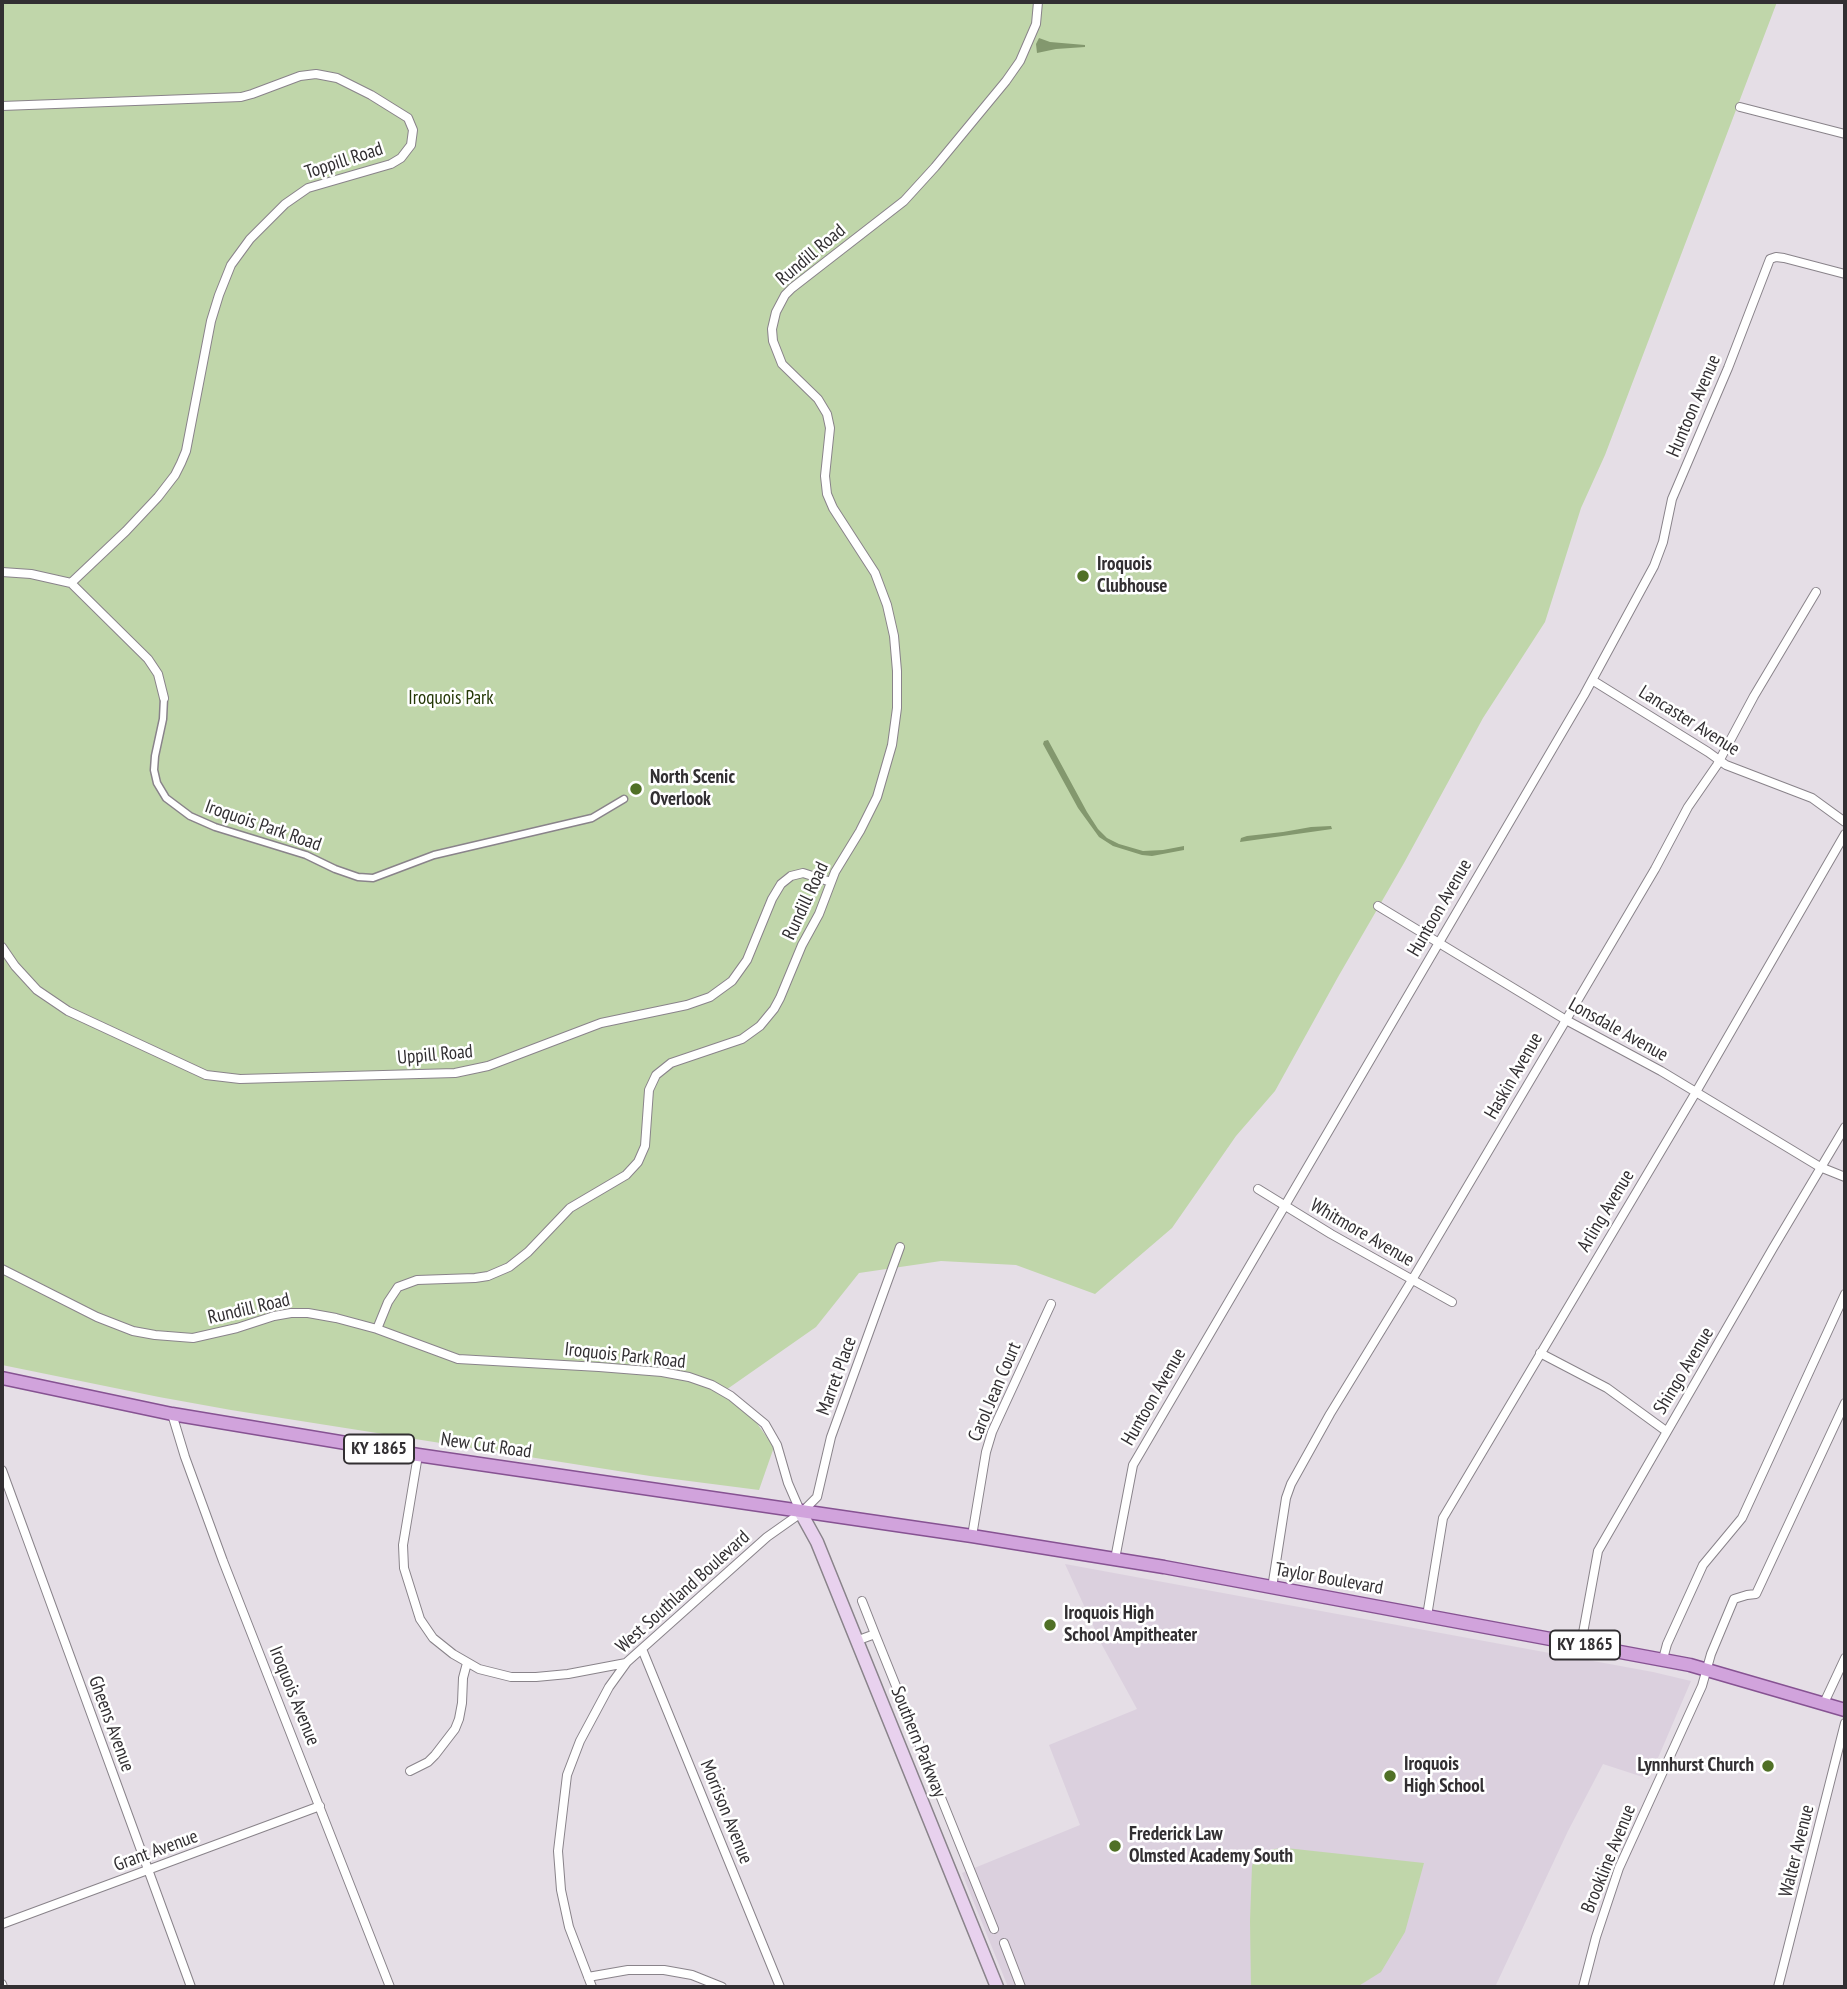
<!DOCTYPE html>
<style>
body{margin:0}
#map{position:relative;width:1847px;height:1989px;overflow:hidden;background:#e5dee6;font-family:"PT Sans Narrow",sans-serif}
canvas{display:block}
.frame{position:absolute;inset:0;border:4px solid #322f32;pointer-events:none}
</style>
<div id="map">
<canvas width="1847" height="1989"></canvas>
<div class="frame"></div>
</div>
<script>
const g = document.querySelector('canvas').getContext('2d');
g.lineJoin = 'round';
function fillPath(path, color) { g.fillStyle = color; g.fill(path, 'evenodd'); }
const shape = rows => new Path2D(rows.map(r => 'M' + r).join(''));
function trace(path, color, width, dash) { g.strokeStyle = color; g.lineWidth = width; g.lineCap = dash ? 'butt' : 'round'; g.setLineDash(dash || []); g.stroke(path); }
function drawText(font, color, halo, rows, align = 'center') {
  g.font = font + ' "PT Sans Narrow",sans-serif'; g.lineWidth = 5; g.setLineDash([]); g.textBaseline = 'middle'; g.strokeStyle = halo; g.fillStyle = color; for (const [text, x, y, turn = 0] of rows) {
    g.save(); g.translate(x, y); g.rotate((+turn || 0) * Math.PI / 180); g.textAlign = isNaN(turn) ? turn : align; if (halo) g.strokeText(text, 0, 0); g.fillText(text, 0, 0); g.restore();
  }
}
const built = shape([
 [1065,1564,1653,1672,1691,1681,1649,1779,1603,1764,1568,1831,1495,1987,1008,1987,962,1873,1080,1825,1049,1745,1137,1709,1102,1645]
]);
const green = shape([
 [2,2,1777,2,1605,455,1581,508,1545,622,1483,718,1404,863,1338,977,1275,1091,1236,1136,1172,1228,1095,1294,1016,1265,941,1261,859,1273,816,1327,723,1392,743,1404,774,1447,759,1490,650,1476,231,1410,159,1397,2,1365],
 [1286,1848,1424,1863,1405,1932,1381,1972,1357,1987,1251,1987,1250,1921,1252,1866,1255,1858,1263,1853,1274,1849]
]);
const water = shape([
 [1039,38,1050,42,1085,45,1085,47,1056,49,1037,53,1036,44],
 [1048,740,1087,812,1098,829,1107,838,1119,844,1143,851,1163,850,1184,846,1184,850,1152,856,1142,855,1113,846,1099,837,1078,808,1043,744,1044,741],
 [1331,826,1332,829,1240,842,1241,838,1247,836,1283,832,1311,827]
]);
const pedestrian = shape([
 [164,698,163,719,155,756,154,770,157,783,166,798,190,816,215,827,306,855,335,869,358,877,373,878,434,855,592,818,624,799]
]);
const minor = shape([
 [2,106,241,97,252,94,300,76,316,74,337,78,371,95,408,118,413,130,411,145,401,158,391,164,308,188,285,204,250,239,231,265,219,295,211,321,186,451,181,463,175,475,158,497,126,531,71,583],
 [1740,107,1845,134],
 [2,572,31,574,71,583,148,659,158,674,164,698],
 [1592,680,1708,752,1726,765,1812,798,1845,822],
 [1378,906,1566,1020,1661,1071,1820,1167,1845,1177],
 [2,947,15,966,37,990,68,1011,206,1075,240,1079,455,1073,488,1066,601,1023,687,1005,710,997,732,981,747,960,772,899,781,884,791,876,803,873,831,882],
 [1258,1189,1331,1234,1452,1302],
 [2,1269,97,1317,133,1331,155,1335,193,1338,237,1328,274,1316,291,1313,308,1313,336,1318,377,1329,458,1359,599,1367,662,1372,689,1377,712,1385,731,1396,765,1424,777,1445,788,1483,801,1513],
 [377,1329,388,1302,398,1287,417,1280,475,1278,488,1276,509,1267,528,1252,570,1208,626,1175,638,1162,645,1146,649,1090,656,1075,671,1063,742,1039,760,1026,774,1009,780,998,802,945,819,914,835,872,860,831,877,797,892,745,897,708,897,671,894,636,887,605,875,573,833,508,827,494,825,476,830,428,827,414,818,399,782,364,773,341,772,329,776,312,785,295,792,288,904,201,935,167,1006,81,1020,61,1036,24,1038,2],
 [1540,1353,1607,1388,1666,1431],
 [172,1414,185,1457,223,1561,390,1987],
 [418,1455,403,1545,404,1568,420,1619,433,1638,453,1654,479,1669,511,1677,536,1677,568,1674,626,1663],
 [2,1470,191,1987],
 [972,1536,986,1452,992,1432,1051,1304],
 [1115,1559,1133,1465,1584,695,1654,566,1663,542,1672,499,1728,368,1770,259,1776,257,1784,258,1845,274],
 [1272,1588,1286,1498,1291,1484,1330,1414,1412,1280,1566,1020,1655,869,1688,807,1717,765,1754,696,1816,592],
 [862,1601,875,1634],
 [1427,1616,1443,1518,1696,1092,1845,834],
 [856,1641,875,1634,994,1929],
 [1581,1644,1598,1551,1773,1248,1845,1127],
 [642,1649,780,1987],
 [1663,1659,1667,1644,1703,1565,1742,1518,1845,1294],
 [1824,1703,1845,1658],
 [410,1771,428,1762,435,1755,455,1729,459,1719,462,1703,463,1678,467,1663],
 [2,1924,320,1806],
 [1004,1943,1021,1987],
 [588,1977,628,1970,664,1970,692,1975,722,1987],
 [2,1984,3,1987],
 [592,1987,569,1927,561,1890,558,1851,567,1775,580,1741,609,1687,627,1662,767,1537,801,1513,817,1497,831,1437,900,1247],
 [1583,1987,1596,1937,1619,1868,1702,1686,1711,1654,1734,1599,1747,1595,1756,1594,1845,1403],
 [1778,1987,1845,1723]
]);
const secondary = shape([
 [801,1513,817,1542,997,1987]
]);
const primary = shape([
 [2,1378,172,1414,418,1455,972,1536,1164,1567,1690,1665,1845,1710]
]);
const markers = [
 [1083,576,7,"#507026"],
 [636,789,7,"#507026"],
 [1050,1625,7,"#507026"],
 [1768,1766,7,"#507026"],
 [1390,1776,7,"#507026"],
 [1115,1846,7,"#507026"]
];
const shields = [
 [379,1449,70],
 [1585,1645,70]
];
const shieldNames = [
 ["KY 1865",379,1449],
 ["KY 1865",1585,1645]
];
const streetNames = [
 ["Toppill Road",344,161,-18],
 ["Rundill Road",811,255,-40],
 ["Huntoon Avenue",1694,406,-67],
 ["Lancaster Avenue",1689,721,32],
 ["Iroquois Park Road",263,826,19],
 ["Rundill Road",806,901,-65],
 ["Huntoon Avenue",1440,908,-60],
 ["Lonsdale Avenue",1618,1030,29],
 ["Uppill Road",435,1055,-5],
 ["Haskin Avenue",1514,1076,-60],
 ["Arling Avenue",1606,1211,-59],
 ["Whitmore Avenue",1362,1233,30],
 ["Rundill Road",249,1309,-13],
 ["Iroquois Park Road",625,1356,6],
 ["Shingo Avenue",1684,1371,-59],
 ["Marret Place",837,1376,-70],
 ["Carol Jean Court",995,1392,-67],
 ["Huntoon Avenue",1154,1397,-60],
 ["New Cut Road",486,1446,8],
 ["Taylor Boulevard",1329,1579,10],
 ["West Southland Boulevard",683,1592,-42],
 ["Iroquois Avenue",294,1696,68],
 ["Gheens Avenue",111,1724,70],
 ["Southern Parkway",918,1742,68],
 ["Morrison Avenue",726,1812,68],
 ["Grant Avenue",156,1851,-20],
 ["Walter Avenue",1797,1851,-76],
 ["Brookline Avenue",1609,1859,-68]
];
const poiNames = [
 ["Iroquois",1097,565],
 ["Clubhouse",1097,587],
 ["North Scenic",650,778],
 ["Overlook",650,800],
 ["Iroquois High",1064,1614],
 ["School Ampitheater",1064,1636],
 ["Iroquois",1404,1765],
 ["High School",1404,1787],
 ["Lynnhurst Church",1754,1766,"right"],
 ["Frederick Law",1129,1835],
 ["Olmsted Academy South",1129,1857]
];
const parkNames = [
 ["Iroquois Park",451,699]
];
fillPath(built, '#dbd0de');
fillPath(green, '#c0d6aa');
fillPath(water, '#83986e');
trace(pedestrian, '#89838a', 9);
trace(minor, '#89838a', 10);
trace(secondary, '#89838a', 15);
trace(primary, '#865292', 15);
trace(pedestrian, '#fff', 6);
trace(minor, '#fff', 8);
trace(secondary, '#e8d1ee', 12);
trace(primary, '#d1a3dc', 12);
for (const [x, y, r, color] of markers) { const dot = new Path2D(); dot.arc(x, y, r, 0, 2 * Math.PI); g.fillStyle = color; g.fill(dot); trace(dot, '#fff', 2.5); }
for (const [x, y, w] of shields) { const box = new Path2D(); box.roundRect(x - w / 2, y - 14.5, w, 29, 5); g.fillStyle = '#fff'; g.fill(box); trace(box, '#322f32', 2); }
drawText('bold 18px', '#322f32', null, shieldNames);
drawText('19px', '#322f32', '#fff', streetNames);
drawText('bold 19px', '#322f32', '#fff', poiNames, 'left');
drawText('19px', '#243806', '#fff', parkNames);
</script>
